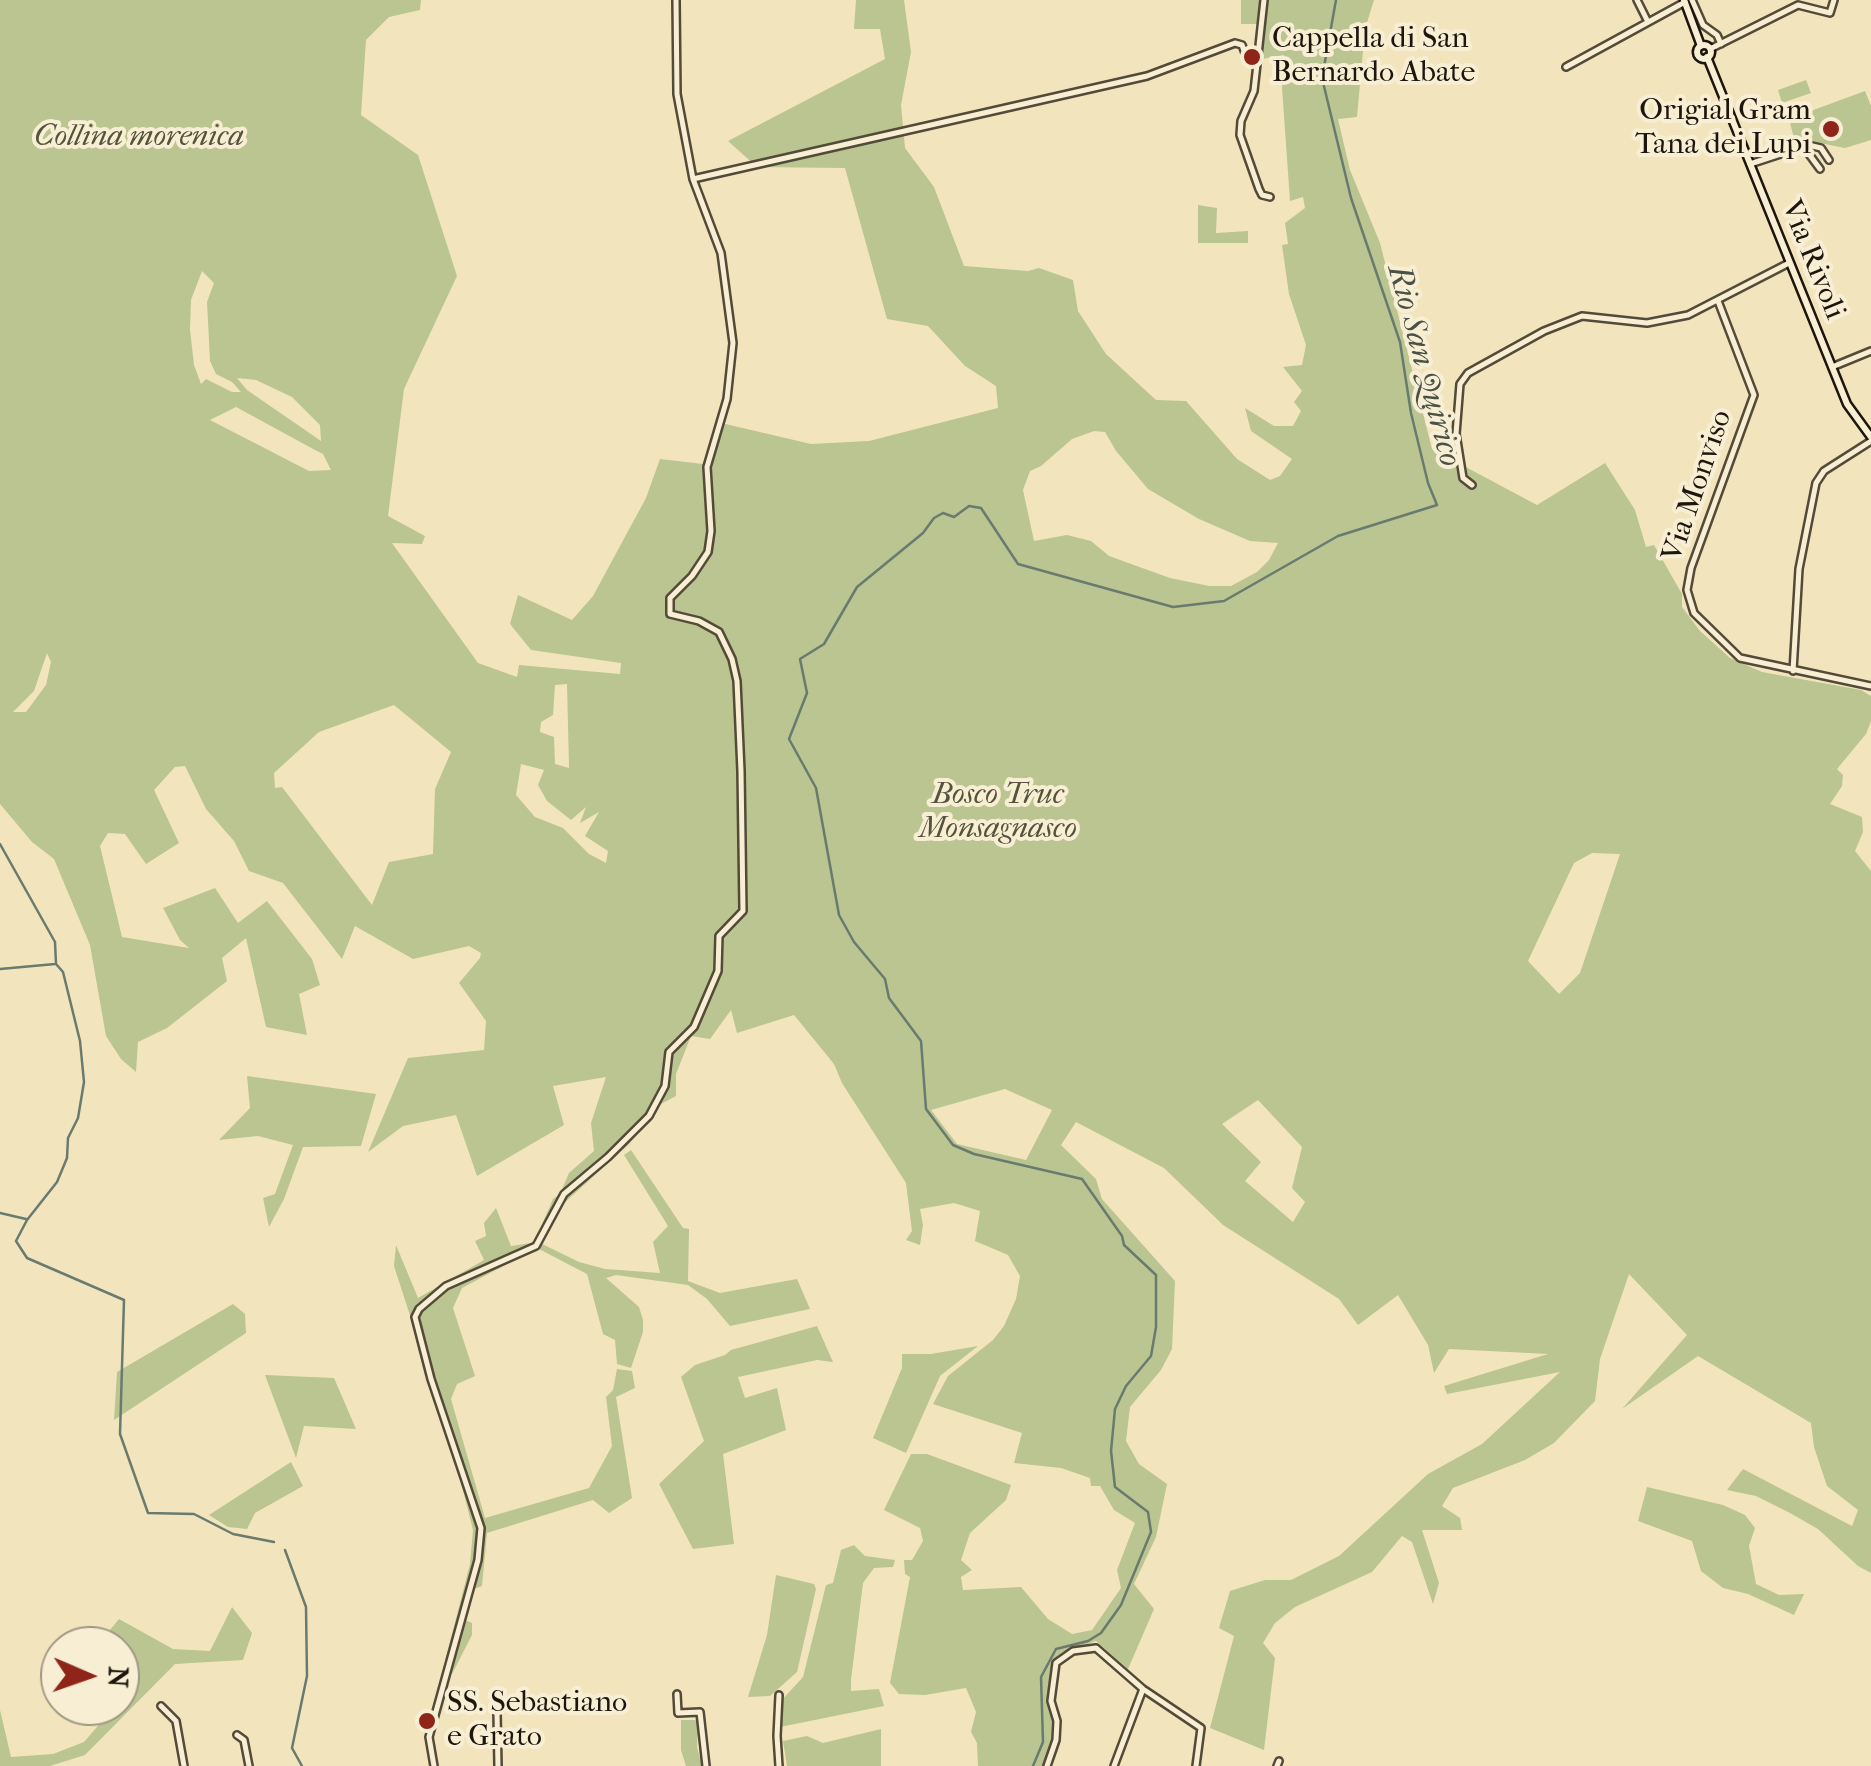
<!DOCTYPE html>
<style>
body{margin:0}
#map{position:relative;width:1871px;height:1766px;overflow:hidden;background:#f2e5bd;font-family:"IM FELL French Canon",serif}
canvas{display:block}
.north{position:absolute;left:40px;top:1626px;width:100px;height:100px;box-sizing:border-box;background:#f7eed4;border:2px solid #a09884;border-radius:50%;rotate:92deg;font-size:28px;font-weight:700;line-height:40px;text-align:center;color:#1e160c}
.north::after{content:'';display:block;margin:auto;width:35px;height:45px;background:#8f2418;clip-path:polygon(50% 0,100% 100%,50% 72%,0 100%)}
</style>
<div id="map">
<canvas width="1871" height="1766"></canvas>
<div class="north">N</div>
</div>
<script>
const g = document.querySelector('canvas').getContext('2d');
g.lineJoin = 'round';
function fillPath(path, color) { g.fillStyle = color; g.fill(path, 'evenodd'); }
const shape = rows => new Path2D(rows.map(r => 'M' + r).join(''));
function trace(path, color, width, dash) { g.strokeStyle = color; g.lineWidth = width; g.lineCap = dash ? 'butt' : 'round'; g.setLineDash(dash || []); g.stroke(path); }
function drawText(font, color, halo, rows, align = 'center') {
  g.font = font + ' "IM FELL French Canon",serif'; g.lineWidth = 8; g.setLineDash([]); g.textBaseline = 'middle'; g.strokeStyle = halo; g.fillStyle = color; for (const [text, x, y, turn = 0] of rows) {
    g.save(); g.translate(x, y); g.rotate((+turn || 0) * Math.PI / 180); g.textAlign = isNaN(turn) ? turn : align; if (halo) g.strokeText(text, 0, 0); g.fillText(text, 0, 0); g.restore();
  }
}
const green = shape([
 [0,0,421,0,420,10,389,17,366,40,361,115,418,155,457,276,404,389,388,516,425,536,422,544,392,543,478,663,517,677,519,665,620,674,621,663,531,650,510,624,518,595,572,620,593,596,646,498,660,459,703,464,717,422,811,444,869,441,998,408,996,386,965,366,928,326,887,319,845,168,757,167,728,141,885,59,880,29,854,29,856,0,904,0,911,52,901,105,905,148,934,187,964,266,1028,271,1039,268,1073,280,1078,311,1106,354,1156,400,1186,401,1237,459,1270,480,1280,476,1292,459,1251,431,1245,408,1274,426,1293,426,1301,411,1294,402,1302,391,1283,367,1302,365,1306,345,1289,294,1282,245,1288,244,1285,223,1305,208,1303,197,1290,201,1281,73,1287,71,1284,55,1262,59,1266,24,1241,24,1241,0,1374,0,1365,29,1357,117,1338,119,1350,170,1380,243,1432,449,1537,505,1605,463,1635,510,1646,547,1654,545,1682,594,1682,607,1700,631,1730,658,1762,672,1861,690,1871,696,1871,721,1866,734,1837,769,1843,775,1842,786,1830,804,1862,817,1863,832,1855,851,1871,871,1871,1573,1858,1566,1818,1529,1790,1513,1756,1496,1727,1490,1743,1469,1852,1526,1858,1510,1827,1486,1814,1447,1811,1423,1698,1356,1622,1409,1687,1335,1629,1274,1600,1359,1595,1401,1554,1443,1525,1460,1453,1488,1442,1506,1460,1518,1462,1530,1422,1530,1439,1583,1433,1604,1412,1542,1402,1536,1372,1572,1295,1607,1275,1623,1263,1643,1275,1658,1264,1750,1210,1728,1234,1636,1219,1628,1230,1591,1265,1580,1291,1580,1339,1556,1428,1474,1482,1444,1560,1372,1447,1394,1444,1386,1548,1354,1449,1349,1434,1373,1428,1345,1398,1295,1358,1325,1339,1299,1223,1225,1164,1168,1076,1122,1061,1145,1096,1179,1102,1199,1175,1281,1172,1349,1161,1370,1130,1407,1126,1441,1139,1464,1167,1484,1156,1537,1134,1584,1154,1609,1128,1669,1096,1641,1061,1653,1054,1683,1054,1700,1061,1720,1059,1747,1052,1766,978,1766,977,1743,971,1732,976,1712,966,1688,925,1695,899,1694,890,1683,910,1577,905,1574,904,1560,912,1560,923,1541,920,1528,884,1510,911,1454,927,1454,1011,1485,1006,1500,970,1533,961,1560,972,1570,961,1577,963,1590,1021,1587,1048,1619,1072,1634,1092,1630,1121,1588,1117,1570,1135,1523,1114,1510,1100,1486,1091,1486,1090,1478,1061,1468,1014,1463,1022,1433,933,1404,948,1376,993,1340,1004,1326,1016,1299,1020,1276,1008,1255,975,1241,980,1211,954,1203,920,1209,923,1225,920,1245,906,1240,912,1231,906,1183,842,1083,834,1064,794,1015,737,1033,731,1010,710,1039,691,1036,676,1074,676,1096,659,1105,629,1144,562,1205,545,1239,537,1236,553,1199,560,1194,569,1173,594,1151,591,1123,606,1077,553,1086,564,1125,477,1176,456,1115,403,1126,368,1152,408,1058,484,1050,486,1021,459,983,480,958,481,953,469,946,413,959,355,926,342,959,283,883,249,871,234,841,206,809,185,766,175,767,154,790,179,843,146,864,125,834,108,833,100,846,122,937,189,948,180,940,163,908,215,888,238,923,267,901,312,959,320,985,299,994,307,1035,266,1027,246,938,222,958,227,981,167,1028,138,1042,136,1072,121,1059,106,1036,90,945,54,859,32,842,0,804],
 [202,271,214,283,207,302,210,361,216,374,232,382,241,392,232,392,206,379,201,384,194,365,190,330,191,300],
 [237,378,256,380,292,397,320,425,321,441,247,390],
 [236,407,315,450,323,454,331,470,309,471,210,420],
 [1094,431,1105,432,1116,451,1148,489,1199,519,1250,541,1278,543,1269,560,1257,572,1231,586,1209,586,1170,578,1109,556,1091,541,1067,535,1034,541,1023,490,1030,471,1041,466,1072,439],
 [47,653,51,662,46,685,26,712,13,712,34,691],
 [567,684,569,767,569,768,555,764,554,737,540,732,541,722,553,715,555,685],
 [394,705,451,752,435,789,433,854,389,862,372,905,282,787,275,788,274,773,319,732],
 [521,764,544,770,538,785,547,801,571,820,586,807,580,823,599,812,585,836,608,851,606,863,589,854,563,828,535,817,516,795],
 [1592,853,1620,854,1580,973,1559,994,1528,961,1574,863],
 [1005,1089,1052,1110,1026,1160,957,1144,931,1110],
 [1258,1100,1302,1147,1292,1188,1305,1202,1293,1222,1245,1181,1261,1162,1222,1124],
 [1806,80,1811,93,1782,103,1778,90],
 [1865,91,1871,106,1871,140,1845,148,1794,138,1789,119],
 [1198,205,1217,208,1216,233,1248,231,1248,243,1198,243],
 [247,1076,376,1094,361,1146,303,1147,284,1199,269,1227,263,1198,275,1194,293,1145,258,1136,219,1140,250,1108],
 [631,1150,683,1228,689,1229,688,1281,720,1293,797,1279,810,1309,730,1326,707,1299,688,1285,616,1275,606,1278,639,1307,643,1320,643,1332,631,1368,617,1364,615,1340,603,1334,587,1274,537,1248,462,1288,453,1308,475,1376,457,1384,451,1399,485,1518,589,1488,612,1446,606,1397,613,1390,617,1369,632,1371,635,1388,616,1397,632,1498,609,1513,593,1500,487,1533,482,1586,471,1590,465,1620,472,1623,472,1635,452,1674,445,1661,470,1564,473,1530,450,1439,394,1266,396,1245,418,1298,484,1260,475,1241,486,1236,484,1223,496,1208,511,1246,538,1242,579,1262,605,1269,660,1273,653,1242,668,1226,624,1155],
 [233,1304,245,1314,246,1333,114,1420,117,1372],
 [817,1326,833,1362,817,1360,738,1377,745,1398,777,1388,786,1430,723,1454,734,1544,693,1549,659,1484,704,1441,681,1377,695,1365,725,1355,731,1350],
 [978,1346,940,1376,906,1453,873,1438,902,1368,902,1354,931,1354],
 [265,1375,334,1378,356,1429,304,1426,296,1458],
 [291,1462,303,1486,255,1513,247,1529,228,1527,209,1515],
 [1647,1487,1723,1505,1745,1515,1755,1528,1749,1546,1756,1584,1779,1595,1804,1594,1794,1615,1748,1594,1723,1588,1701,1571,1692,1541,1638,1521],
 [854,1545,865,1556,895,1560,893,1567,874,1568,863,1583,851,1680,851,1691,879,1689,884,1706,780,1727,781,1701,803,1677,826,1585,833,1583,841,1550],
 [776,1575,814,1584,816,1589,797,1672,770,1696,748,1697,767,1635],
 [232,1607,252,1633,243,1660,175,1664,85,1755,50,1766,0,1766,0,1710,11,1757,53,1754,84,1742,115,1706,120,1706,120,1700,134,1682,120,1669,120,1646,97,1646,119,1619,173,1649,210,1651],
 [681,1720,698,1720,697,1747,702,1766,686,1766,681,1750],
 [881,1729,881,1766,787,1766,783,1741,807,1736,823,1743]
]);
const stream = shape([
 [0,844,55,942,56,964,63,972,80,1041,84,1082,78,1118,68,1138,67,1158,57,1182,27,1220,16,1241,27,1258,124,1300,120,1434,148,1513,194,1514,233,1534,274,1542],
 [0,969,55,964],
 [0,1213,26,1219],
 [285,1550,306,1607,307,1676,292,1748,302,1766],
 [1033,1766,1043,1742,1041,1677,1056,1649,1088,1641,1101,1633,1121,1605,1151,1532,1148,1512,1115,1487,1111,1451,1115,1409,1126,1386,1151,1356,1156,1327,1156,1275,1124,1245,1122,1236,1082,1179,974,1154,953,1145,926,1109,921,1041,889,998,885,979,854,942,839,915,816,788,789,739,807,693,800,659,824,644,857,587,923,533,934,518,943,513,954,517,969,506,981,508,1018,564,1173,607,1224,601,1338,536,1437,505,1428,483,1411,413,1400,342,1351,198,1322,78,1336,0]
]);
const street = shape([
 [1637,0,1648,22],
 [1692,0,1703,25,1717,35,1721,44],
 [1710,49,1798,5,1830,13,1834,0],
 [1257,64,1254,91,1241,121,1240,135,1259,189,1262,195,1270,197],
 [1566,67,1685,2],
 [1803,146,1820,169],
 [1750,164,1808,145,1821,148,1829,160],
 [693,179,1147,76,1235,43,1242,45,1248,61,1257,64,1264,0],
 [1718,301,1754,395,1691,568,1687,590,1694,613,1740,658,1871,686],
 [1832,367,1871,351],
 [1472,485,1463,478,1456,434,1460,384,1468,373,1544,331,1582,316,1647,323,1688,315,1789,263],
 [1793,671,1799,569,1816,483,1824,471,1871,441],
 [677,1694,678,1713,700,1712,706,1766],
 [779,1695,777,1736,779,1766],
 [161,1706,176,1721,184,1766],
 [497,1712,498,1766],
 [237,1735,244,1740,249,1766],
 [434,1766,429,1737,478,1560,481,1528,431,1379,415,1317,419,1309,446,1286,536,1246,564,1194,608,1157,649,1116,665,1086,669,1052,694,1027,718,971,719,936,743,911,741,771,737,681,732,659,719,632,699,621,670,614,670,598,692,576,708,552,711,531,707,467,727,399,733,343,721,253,693,179,677,94,676,0],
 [1047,1766,1056,1740,1057,1721,1051,1701,1056,1663,1073,1651,1096,1648,1143,1689,1201,1728,1196,1766],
 [1114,1766,1143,1689],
 [1277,1766,1279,1761]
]);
const secondary = shape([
 [1684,0,1701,46],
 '1697 52a7 7 0 1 1 14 0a7 7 0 1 1-14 0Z',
 [1707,57,1847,404,1871,437]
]);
const markers = [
 [1252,57,10,"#8f2418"],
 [1831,129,10,"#8f2418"],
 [427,1721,10,"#8f2418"]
];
const poiNames = [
 ["Cappella di San",1272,40],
 ["Bernardo Abate",1272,74],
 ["Origial Gram",1811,112,"right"],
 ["Tana dei Lupi",1811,146,"right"],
 ["SS. Sebastiano",447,1704],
 ["e Grato",447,1738]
];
const parkNames = [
 ["Collina morenica",139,138],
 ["Bosco Truc",998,796],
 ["Monsagnasco",998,830]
];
const streetNames = [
 ["Via Rivoli",1812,260,68],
 ["Via Monviso",1698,486,-71]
];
const waterNames = [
 ["Rio San Quirico",1423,366,75]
];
fillPath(green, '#bac591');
trace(stream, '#697b6e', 2.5);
trace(street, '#534a38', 10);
trace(secondary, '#1e160c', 11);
trace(street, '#f7eed4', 5);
trace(secondary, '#f7eed4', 6);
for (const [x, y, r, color] of markers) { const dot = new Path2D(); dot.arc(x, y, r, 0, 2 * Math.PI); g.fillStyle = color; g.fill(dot); trace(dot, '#f7eed4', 4); }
drawText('30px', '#1e160c', '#f7eed4', poiNames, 'left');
drawText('italic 30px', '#55533b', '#f7eed4', parkNames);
drawText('30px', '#1e160c', '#f7eed4', streetNames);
drawText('italic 32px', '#4a5145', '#f7eed4', waterNames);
</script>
